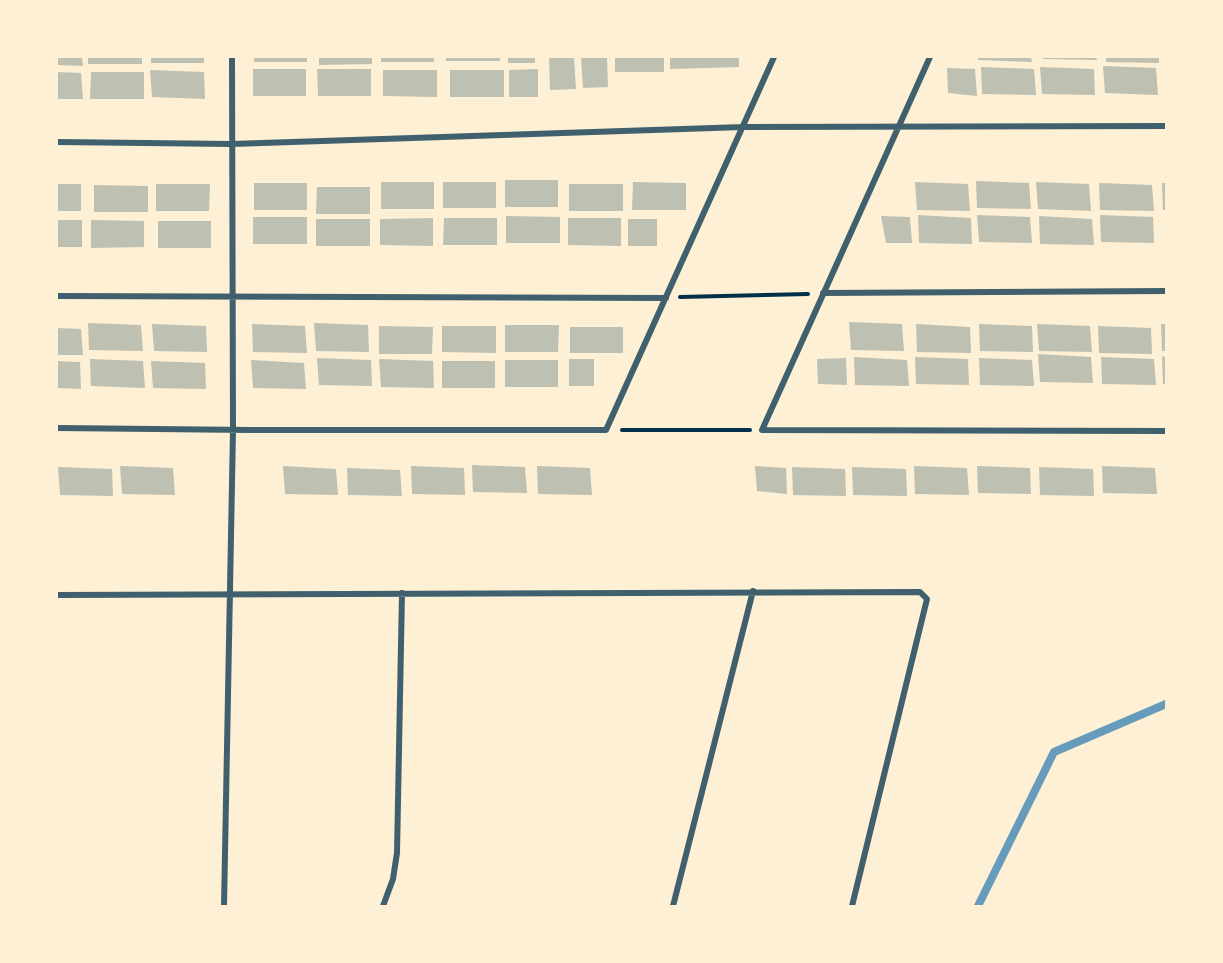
<!DOCTYPE html>
<style>
body{margin:0}
#map{position:relative;width:1223px;height:963px;overflow:hidden;background:#fdf0d5;font-family:Arial,sans-serif}
canvas{display:block}
.frame{position:absolute;inset:0;border:58px solid #fdf0d5;pointer-events:none}
</style>
<div id="map">
<canvas width="1223" height="963"></canvas>
<div class="frame"></div>
</div>
<script>
const g = document.querySelector('canvas').getContext('2d');
g.lineJoin = 'round';
const shape = rows => new Path2D(rows.map(r => 'M' + r).join(''));
function trace(path, color, width, dash) { g.strokeStyle = color; g.lineWidth = width; g.lineCap = dash ? 'butt' : 'round'; g.setLineDash(dash || []); g.stroke(path); }
function fillPath(path, color) { g.fillStyle = color; g.fill(path, 'evenodd'); }
const stream = shape([
 [978,906,1054,752,1166,704]
]);
const building = shape([
 [57,57,82,57,83,66,57,65],
 [88,57,142,57,142,64,88,64],
 [151,57,204,57,204,63,151,63],
 [254,57,307,57,307,62,254,62],
 [319,57,372,57,372,64,319,65],
 [381,57,434,57,434,62,381,62],
 [446,57,500,57,500,61,446,61],
 [508,57,535,57,535,63,508,63],
 [549,57,574,57,576,89,550,90],
 [581,57,607,57,608,87,583,88],
 [615,57,664,57,664,72,615,72],
 [670,57,739,57,739,67,670,69],
 [978,57,1031,57,1032,62,978,60],
 [1043,57,1096,57,1097,60,1043,59],
 [1106,57,1159,57,1159,63,1106,62],
 [1103,66,1156,68,1158,95,1105,93],
 [981,67,1034,69,1036,95,982,94],
 [1040,67,1094,69,1095,95,1042,94],
 [947,68,975,69,977,96,948,93],
 [253,69,306,69,306,96,253,96],
 [317,69,371,69,371,96,318,96],
 [538,69,538,97,509,97,509,70],
 [150,70,204,72,205,99,152,97],
 [383,70,437,70,437,97,383,96],
 [450,70,504,70,504,97,450,97],
 [57,72,81,73,83,99,57,99],
 [91,72,144,72,144,99,90,99],
 [505,180,558,180,558,207,505,207],
 [976,181,1029,183,1031,209,977,208],
 [381,182,434,182,434,209,381,209],
 [443,182,496,182,496,208,443,208],
 [633,182,686,183,686,210,632,210],
 [915,182,968,184,970,211,917,210],
 [1036,182,1089,184,1091,211,1038,209],
 [254,183,307,183,307,210,254,210],
 [1099,183,1152,185,1154,211,1100,210],
 [1162,183,1166,183,1166,210,1163,210],
 [57,184,81,184,81,211,57,211],
 [156,184,210,184,209,211,156,211],
 [569,184,623,184,623,211,569,211],
 [94,185,148,186,148,212,94,212],
 [317,187,370,187,370,214,316,214],
 [918,215,971,218,972,244,919,243],
 [977,215,1030,217,1032,243,979,242],
 [1100,215,1153,217,1154,243,1101,242],
 [506,216,560,217,560,243,506,243],
 [881,216,910,217,912,243,886,243],
 [1039,216,1092,219,1094,245,1040,244],
 [253,217,307,217,307,244,253,244],
 [433,218,433,246,380,245,380,219],
 [444,218,497,218,497,245,443,245],
 [568,218,621,218,621,246,568,245],
 [316,219,370,219,370,246,316,246],
 [628,219,657,219,657,246,628,246],
 [57,220,82,220,82,247,57,247],
 [91,220,144,221,144,247,91,248],
 [158,221,211,221,211,248,158,248],
 [849,322,902,324,904,351,851,350],
 [88,323,141,325,143,351,89,350],
 [314,323,368,325,369,352,316,351],
 [152,324,206,326,207,352,154,351],
 [252,324,305,326,307,353,253,352],
 [916,324,970,327,971,353,917,352],
 [979,324,1032,326,1033,352,980,351],
 [1037,324,1090,326,1092,352,1039,351],
 [1161,324,1166,324,1166,351,1162,351],
 [505,325,559,325,558,352,505,352],
 [379,326,433,327,432,354,379,354],
 [442,326,496,326,496,353,442,352],
 [1098,326,1151,328,1152,354,1099,353],
 [570,327,623,327,623,353,570,353],
 [57,328,81,329,83,355,57,355],
 [1038,354,1091,357,1093,383,1040,382],
 [1162,356,1166,357,1166,384,1163,384],
 [854,357,907,360,909,386,855,385],
 [915,357,968,359,969,385,916,384],
 [1101,357,1154,359,1156,385,1102,384],
 [317,358,371,360,372,386,319,385],
 [846,358,847,385,818,384,817,359],
 [979,358,1032,360,1034,386,980,385],
 [90,359,143,361,145,388,91,386],
 [379,359,433,361,434,388,381,387],
 [569,359,594,359,594,386,569,386],
 [251,360,304,363,306,389,253,388],
 [505,360,558,360,558,387,505,387],
 [57,361,80,362,81,389,57,388],
 [151,361,205,363,206,389,153,388],
 [442,361,495,361,495,388,442,388],
 [472,465,525,467,527,493,473,492],
 [120,466,173,468,175,495,122,494],
 [283,466,336,469,338,495,285,494],
 [411,466,464,468,465,495,412,494],
 [537,466,590,468,592,495,538,494],
 [755,466,786,468,787,494,757,491],
 [914,466,967,468,969,495,915,494],
 [977,466,1030,468,1031,494,978,493],
 [1102,466,1155,468,1157,494,1103,493],
 [58,467,112,469,113,496,60,495],
 [792,467,845,469,846,496,793,495],
 [852,467,906,469,907,496,853,495],
 [1039,467,1093,469,1094,496,1040,495],
 [347,468,400,470,402,496,348,495]
]);
const path = shape([
 [680,297,808,294],
 [622,430,750,430]
]);
const minor = shape([
 [930,57,762,430,1166,431],
 [57,142,232,144,743,127,1166,126],
 [823,293,1166,291],
 [57,296,666,298],
 [57,428,251,430,606,430,774,57],
 [57,595,920,592,927,599,852,906],
 [224,906,233,430,232,57],
 [383,906,393,879,397,853,402,593],
 [673,906,753,591]
]);
trace(stream, '#669bbc', 8);
fillPath(building, '#bec0b2');
trace(path, '#003049', 4);
trace(minor, '#3f606c', 6);
</script>
